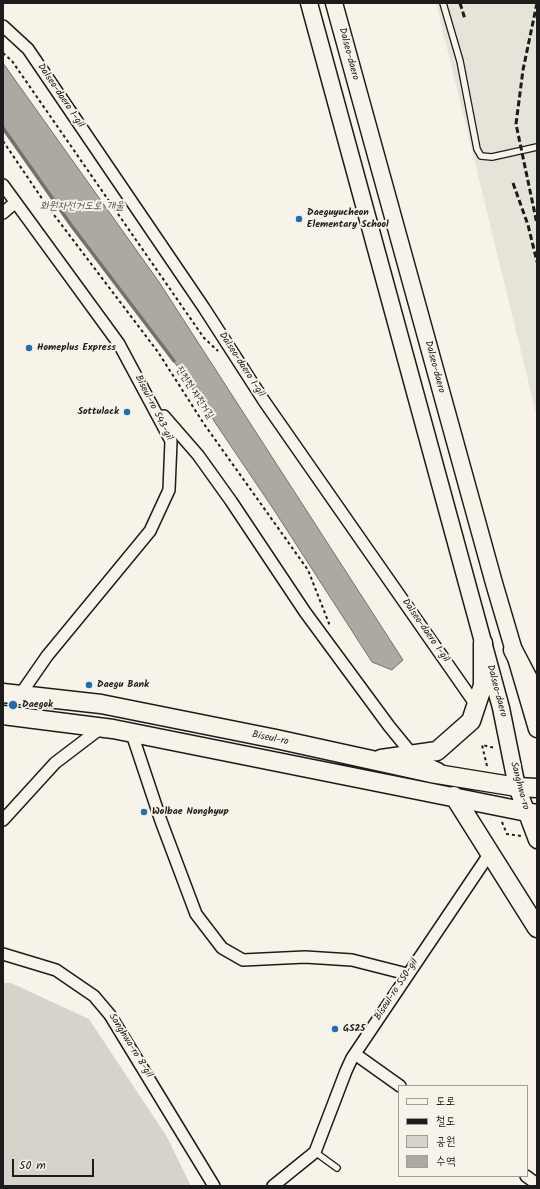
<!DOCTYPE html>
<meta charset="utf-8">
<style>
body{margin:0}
#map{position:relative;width:540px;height:1189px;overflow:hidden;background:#f7f3e8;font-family:Kalam,"Poor Story",sans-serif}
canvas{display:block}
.frame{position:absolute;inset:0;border:4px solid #1c1c1c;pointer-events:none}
.legend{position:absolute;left:398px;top:1085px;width:130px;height:92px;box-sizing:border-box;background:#f7f3e8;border:1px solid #9f9d96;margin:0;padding:5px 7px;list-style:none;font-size:12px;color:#1c1c1c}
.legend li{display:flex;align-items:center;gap:8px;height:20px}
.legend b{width:20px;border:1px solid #9f9d96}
.scale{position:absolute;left:12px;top:1159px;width:82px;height:18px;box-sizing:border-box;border:2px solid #1c1c1c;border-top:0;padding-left:5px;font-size:12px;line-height:14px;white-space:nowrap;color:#1c1c1c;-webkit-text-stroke:3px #f7f3e8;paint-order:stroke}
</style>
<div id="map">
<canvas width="540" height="1189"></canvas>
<div class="frame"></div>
<ul class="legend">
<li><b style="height:5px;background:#f7f3e8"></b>도로</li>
<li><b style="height:5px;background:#1c1c1c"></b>철도</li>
<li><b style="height:11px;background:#d7d3cb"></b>공원</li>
<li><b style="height:11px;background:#aca9a2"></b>수역</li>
</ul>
<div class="scale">50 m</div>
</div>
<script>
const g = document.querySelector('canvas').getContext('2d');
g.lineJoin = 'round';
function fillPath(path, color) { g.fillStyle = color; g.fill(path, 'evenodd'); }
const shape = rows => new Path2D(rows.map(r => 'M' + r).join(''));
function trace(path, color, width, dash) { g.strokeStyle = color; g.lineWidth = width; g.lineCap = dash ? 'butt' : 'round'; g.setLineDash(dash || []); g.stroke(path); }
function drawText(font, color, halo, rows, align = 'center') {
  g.font = font + ' Kalam,"Poor Story",sans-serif'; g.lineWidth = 4; g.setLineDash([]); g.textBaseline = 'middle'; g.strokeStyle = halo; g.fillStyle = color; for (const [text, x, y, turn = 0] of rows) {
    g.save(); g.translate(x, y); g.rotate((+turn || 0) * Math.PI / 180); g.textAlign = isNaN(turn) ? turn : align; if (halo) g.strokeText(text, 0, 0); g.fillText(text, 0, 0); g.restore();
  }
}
const built = shape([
 [436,3,537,3,537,417]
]);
const green = shape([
 [3,983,11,983,89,1019,167,1137,191,1186,3,1186]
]);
const water = shape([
 [3,63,159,282,403,660,392,670,372,662,274,510,173,360,71,225,3,128,3,63]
]);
const stream = shape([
 [3,128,71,225,174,361]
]);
const path = shape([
 [3,53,12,61,204,338,218,351],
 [3,141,45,203,158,352,204,424,308,570,330,626],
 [487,766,482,745,495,748],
 [502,822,507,834,521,836]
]);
const service = shape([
 [443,3,460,61,477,149,481,156,492,157,537,147],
 [315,1152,337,1168]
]);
const minor = shape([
 [3,26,28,49,204,308,264,401,476,705],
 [3,185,119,344,171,441,169,490,150,531,47,656,20,695],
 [3,213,11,206],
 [164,416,198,455,231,501,305,612,389,726,411,753,419,760,439,769],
 [132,734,161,821,196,914,222,948,243,960,305,957,352,960,407,974],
 [3,820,55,763,101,728],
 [3,954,56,970,94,996,110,1015,214,1186],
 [355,1054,400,1086],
 [526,1176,537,1184],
 [273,1186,315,1152,346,1071,352,1058,490,853]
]);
const secondary = shape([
 [309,3,501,708,517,787,537,840],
 [334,3,494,583,537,729]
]);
const primary = shape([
 [513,650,537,696],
 [3,693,101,704,276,739,431,773,517,787,537,788],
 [3,715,113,729,537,814],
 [381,759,437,751,471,721,483,685,483,643],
 [454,796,537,928]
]);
const rail = shape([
 [460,3,465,19],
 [537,3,523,70,516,124,537,224],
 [513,183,528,225,537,262]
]);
const markers = [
 [299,219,4,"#1f6fb2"],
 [29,348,4,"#1f6fb2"],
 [127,412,4,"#1f6fb2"],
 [89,685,4,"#1f6fb2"],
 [13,705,5,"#1f6fb2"],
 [144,812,4,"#1f6fb2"],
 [335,1029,4,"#1f6fb2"]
];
const streetNames = [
 ["Dalseo-daero",348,54,75],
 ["Dalseo-daero 1-gil",60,96,56],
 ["Dalseo-daero 1-gil",241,365,57],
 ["Dalseo-daero",434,367,75],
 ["진천천 자전거길",194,393,57],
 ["Biseul-ro 543-gil",153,408,63],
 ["Dalseo-daero 1-gil",425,631,55],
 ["Dalseo-daero",496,691,75],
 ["Biseul-ro",270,739,12],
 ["Sanghwa-ro",519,786,75],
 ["Biseul-ro 550-gil",397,990,-57],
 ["Sanghwa-ro 8-gil",130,1046,58]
];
const poiNames = [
 ["Daeguyucheon",307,213],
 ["Elementary School",307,225],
 ["Homeplus Express",37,348],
 ["Sottulack",119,412,"right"],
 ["Daegu Bank",97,685],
 ["Daegok",22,705],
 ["Wolbae Nonghyup",152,812],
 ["GS25",343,1029]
];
const waterNames = [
 ["화원자전거도로 개울",82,207]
];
fillPath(built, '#e6e3d9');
fillPath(green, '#d7d3cb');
fillPath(water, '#aca9a2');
trace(water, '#72716c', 1);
trace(stream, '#72716c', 3.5);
trace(service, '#1c1c1c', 8);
trace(minor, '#1c1c1c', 14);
trace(secondary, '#1c1c1c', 19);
trace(primary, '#1c1c1c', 21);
trace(path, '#1c1c1c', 2, [3, 3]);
trace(service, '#f7f3e8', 5.5);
trace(minor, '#f7f3e8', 11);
trace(secondary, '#f7f3e8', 16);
trace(primary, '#f7f3e8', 18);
trace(rail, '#1c1c1c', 3, [6, 3]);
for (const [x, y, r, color] of markers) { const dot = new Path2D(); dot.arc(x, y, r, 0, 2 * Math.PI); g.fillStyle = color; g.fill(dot); trace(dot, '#f7f3e8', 1.5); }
drawText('10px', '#1c1c1c', '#f7f3e8', streetNames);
drawText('bold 10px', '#1c1c1c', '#f7f3e8', poiNames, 'left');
drawText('italic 11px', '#565452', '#f7f3e8', waterNames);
</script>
